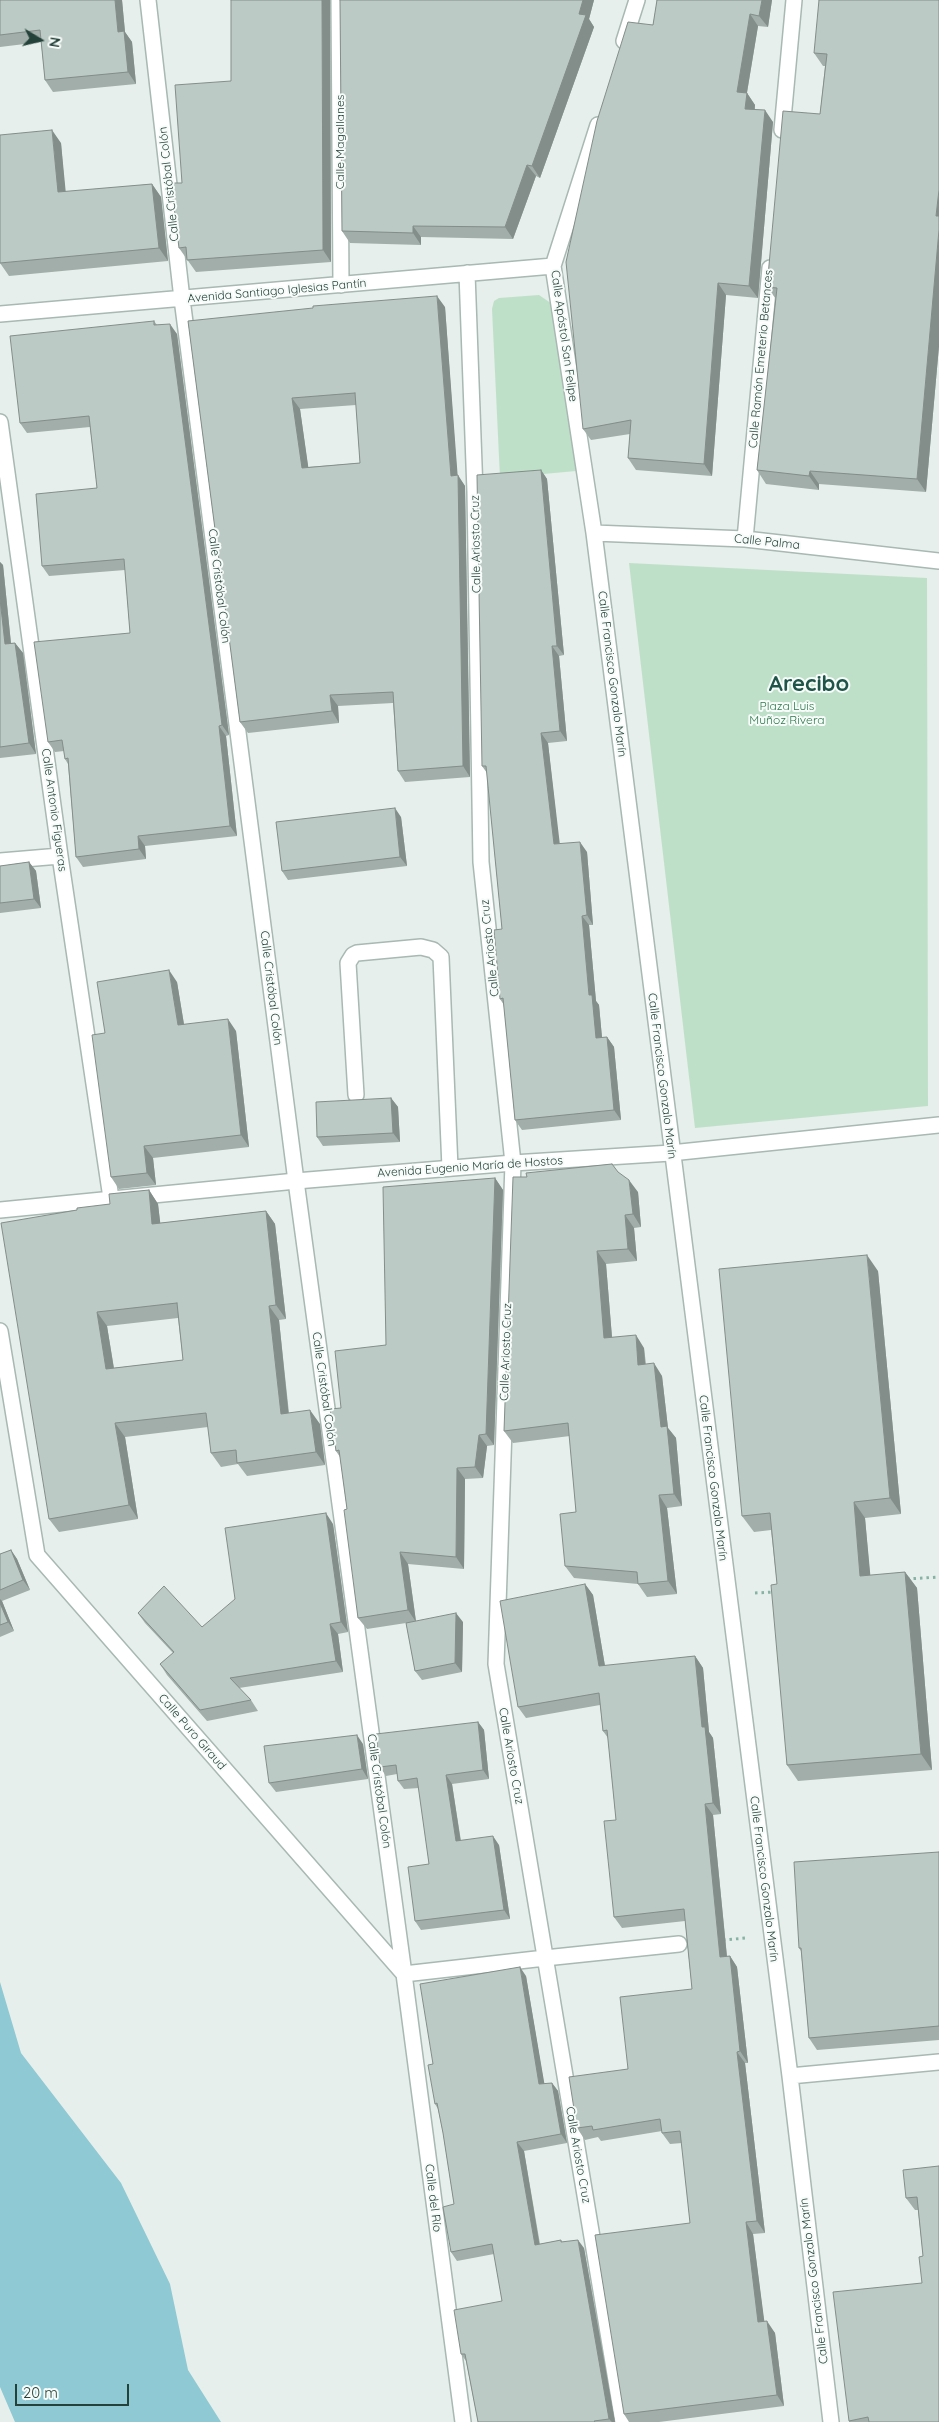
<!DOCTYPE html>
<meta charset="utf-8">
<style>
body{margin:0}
#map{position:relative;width:939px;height:2422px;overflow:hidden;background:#e6efeb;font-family:Quicksand,sans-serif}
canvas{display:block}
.north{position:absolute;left:15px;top:15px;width:50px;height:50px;-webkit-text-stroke:4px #f7fbf9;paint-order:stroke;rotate:99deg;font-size:14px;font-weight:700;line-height:20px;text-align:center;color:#24423a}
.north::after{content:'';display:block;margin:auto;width:18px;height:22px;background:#24423a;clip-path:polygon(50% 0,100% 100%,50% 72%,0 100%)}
.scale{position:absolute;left:15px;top:2384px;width:114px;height:22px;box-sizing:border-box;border:2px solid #24423a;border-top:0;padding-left:6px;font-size:15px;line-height:18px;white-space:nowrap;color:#24423a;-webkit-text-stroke:4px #f7fbf9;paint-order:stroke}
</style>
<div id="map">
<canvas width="939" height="2422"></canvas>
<div class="north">N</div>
<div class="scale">20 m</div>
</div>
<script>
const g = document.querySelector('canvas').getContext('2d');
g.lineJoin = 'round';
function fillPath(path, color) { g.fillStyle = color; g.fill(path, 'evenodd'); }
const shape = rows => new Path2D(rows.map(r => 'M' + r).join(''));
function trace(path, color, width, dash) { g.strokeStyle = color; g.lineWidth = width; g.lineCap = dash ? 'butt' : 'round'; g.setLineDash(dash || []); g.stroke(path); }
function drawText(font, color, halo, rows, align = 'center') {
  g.font = font + ' Quicksand,sans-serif'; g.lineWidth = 4; g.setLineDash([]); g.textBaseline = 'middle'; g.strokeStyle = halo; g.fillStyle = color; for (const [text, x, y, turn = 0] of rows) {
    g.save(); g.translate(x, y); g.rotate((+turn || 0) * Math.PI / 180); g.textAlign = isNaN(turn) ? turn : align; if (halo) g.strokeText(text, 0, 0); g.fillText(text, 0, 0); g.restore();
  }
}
const green = shape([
 [539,295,555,306,576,471,500,478,492,309,494,301,499,298],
 [629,563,927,578,928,1106,695,1128]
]);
const water = shape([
 [0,1982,21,2053,121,2183,170,2284,188,2370,221,2422,15,2422,0,2387]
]);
const path = shape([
 [907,1579,939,1577],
 [755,1593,774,1592],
 [723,1940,746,1938]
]);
const service = shape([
 [356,1095,348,963,353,955,357,953,421,947,433,950,441,957,450,1168],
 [545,1958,679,1944]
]);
const minor = shape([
 [148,0,182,299,296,1181,404,1974,463,2422],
 [339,0,341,285],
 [624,41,637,0],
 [598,125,553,266,594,533,790,2076,831,2422],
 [782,130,794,0],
 [467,273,475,492,481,862,513,1163,496,1664,623,2422],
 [0,314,553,266],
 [0,422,60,856,111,1198],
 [594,533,745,539,939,561],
 [745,539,770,268],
 [0,861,60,856],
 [0,1331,37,1555,404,1974,545,1958],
 [790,2076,939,2062]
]);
const tertiary = shape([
 [0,1210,296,1181,513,1163,671,1153,939,1125]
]);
const wall = shape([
 [0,0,122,0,125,32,132,42,136,84,53,92,45,80,41,42,0,47],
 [330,0,331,262,196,272,179,248,182,183,231,81],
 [340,0,594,0,589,19,594,27,540,178,536,176,513,239,421,237,421,245,350,243,342,231],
 [657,0,772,0,768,27,758,26,747,93,755,105,755,110,773,122,758,298,726,295,712,476,636,470,628,458,630,434,591,440,583,429,653,25],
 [939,0,939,346,926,492,819,484,819,490,766,484,757,470,776,299,767,287,820,114,825,66,823,66,814,53],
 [61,143,65,192,152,184,161,197,168,261,9,276,0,263],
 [445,307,457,475,465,486,470,777,405,782,398,771,393,703,338,706,339,723,248,733,240,722,188,321],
 [356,405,360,463,308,467,300,409],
 [154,321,157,325,177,334,229,735,226,736,237,836,145,846,146,859,83,867,76,857,68,764,65,759,64,751,55,752,48,742,130,633,125,570,49,576,42,566,97,488,90,427,27,433,20,423],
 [541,470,547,479,564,655,559,656,567,741,548,743,559,844,587,852,593,925,589,925,596,1001,599,1005,602,1038,607,1037,614,1047,621,1120,522,1130,515,1120,504,1005,500,999,502,929,487,773,482,766],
 [0,562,3,565,11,643,15,643,23,653,36,754,0,758],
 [401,817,407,866,288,880,282,871],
 [29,862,36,871,41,908,0,913,0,866],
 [177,982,184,1024,236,1031,249,1147,153,1158,156,1185,119,1189,111,1177,105,1033],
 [391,1098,398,1107,400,1142,323,1146,317,1137],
 [527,1177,638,1192,641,1227,634,1228,637,1261,606,1264,612,1337,644,1348,646,1364,662,1376,668,1428,676,1438,682,1506,667,1508,677,1594,647,1597,638,1584,574,1578,565,1566,576,1512,570,1436,513,1443,504,1431],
 [495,1178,503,1190,494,1445,487,1446,483,1478,465,1479,464,1569,408,1564,416,1621,463,1622,462,1672,422,1680,415,1671,406,1623,367,1629,358,1618,347,1509,340,1457,336,1451,341,1408,386,1345],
 [149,1190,158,1204,160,1223,266,1211,275,1224,286,1319,279,1320,289,1413,320,1424,325,1465,247,1476,238,1464,221,1467,211,1453,208,1427,125,1437,138,1519,59,1532,49,1519,77,1210,110,1204],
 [178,1318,183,1360,114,1368,107,1326],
 [878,1271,901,1514,865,1518,870,1576,905,1572,917,1588,932,1770,798,1781,787,1765,777,1584,771,1530,754,1532,742,1516],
 [333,1524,348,1632,338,1634,343,1672,239,1688,251,1700,258,1711,207,1721,167,1675,160,1664,173,1653,145,1623,138,1613,202,1627],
 [11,1550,17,1559,30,1590,2,1601,14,1631,0,1637,0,1554],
 [585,1584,593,1595,605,1666,695,1656,703,1668,709,1732,713,1738,721,1814,713,1815,727,1956,730,1956,737,1967,748,2063,745,2063,765,2233,753,2234,764,2322,775,2333,784,2406,659,2422,629,2422,624,2414,690,2223,682,2143,670,2144,662,2133,662,2131,601,2141,598,2137,585,2140,577,2128,628,2069,692,1989,685,1921,622,1928,614,1917,616,1820,608,1738,603,1731,600,1705,526,1718,518,1707],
 [478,1722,484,1730,489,1779,452,1784,461,1841,499,1845,510,1919,421,1930,415,1921,429,1864,419,1788,404,1789,398,1781,397,1774,386,1776,380,1767],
 [363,1744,368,1779,276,1792,269,1783],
 [939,1852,939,2040,817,2050,809,2038,801,1951,799,1948],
 [526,1976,544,2084,552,2083,558,2091,567,2143,524,2151,540,2244,561,2240,562,2242,584,2248,615,2422,478,2422,466,2361,461,2354,502,2301,494,2254,457,2261,451,2252,454,2204,443,2133,438,2109,435,2104,433,2064],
 [939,2166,939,2422,849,2422,849,2421,922,2283,923,2256,918,2210,915,2210,906,2198]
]);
const shadedWall = shape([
 [115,0,122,0,125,32,132,42,136,84,128,72,118,32],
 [322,0,330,0,331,262,323,250],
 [583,0,594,0,589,19,594,27,540,178,532,166],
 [762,0,772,0,768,27,759,16],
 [750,14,758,26,745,104,737,92],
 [747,93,755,105,753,121,745,109],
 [765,110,773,122,758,298,749,286],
 [52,130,61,143,67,205,58,192],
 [527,165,536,176,513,239,505,227],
 [152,184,161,197,168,261,159,248],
 [939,190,939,220,936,216],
 [413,226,421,237,421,245,413,233],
 [939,230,939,346,926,492,917,479],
 [718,283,726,295,712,476,704,464],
 [437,296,445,307,458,480,458,475,465,486,470,777,463,766,451,476],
 [170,324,177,334,229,735,222,725],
 [292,398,300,409,310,479,302,468],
 [541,470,547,479,564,655,557,646],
 [810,471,819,484,819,490,809,476],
 [0,562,3,565,12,654,5,644,0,599],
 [15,643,23,653,36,754,29,743],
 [552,646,559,656,567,741,560,731],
 [330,695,338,706,339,723,332,711],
 [219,726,226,736,237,836,230,826],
 [541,733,548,743,561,854,554,844],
 [395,808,401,817,407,866,400,857],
 [138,836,145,846,146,859,139,849],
 [580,842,587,852,593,925,587,915],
 [29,862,36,871,41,908,34,899],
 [582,916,589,925,596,1001,599,1005,603,1048,596,1038,589,995],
 [169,970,177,982,186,1037,178,1025],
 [228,1019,236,1031,249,1147,241,1135],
 [607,1037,614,1047,621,1120,614,1110],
 [391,1098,398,1107,400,1142,393,1133],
 [144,1146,153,1158,156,1185,147,1173],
 [495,1178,503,1190,494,1445,486,1434],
 [629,1180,638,1192,641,1227,633,1214],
 [149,1190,158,1204,162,1237,152,1224],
 [266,1211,275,1224,286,1319,276,1305],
 [625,1215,634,1228,637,1261,628,1249],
 [597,1251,606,1264,613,1350,604,1338],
 [867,1255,878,1271,901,1514,890,1498],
 [269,1306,279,1320,290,1428,281,1414],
 [97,1312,107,1326,116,1382,106,1369],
 [636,1335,644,1348,646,1377,638,1365],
 [654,1363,662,1376,668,1428,676,1438,682,1506,674,1494,661,1427],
 [310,1410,320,1424,325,1465,316,1452],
 [115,1423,125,1437,138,1519,129,1505],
 [479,1435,487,1446,483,1478,475,1467],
 [457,1468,465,1479,464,1569,456,1557],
 [659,1495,667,1508,677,1594,668,1581],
 [854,1502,865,1518,872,1593,860,1576],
 [326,1513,333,1524,348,1632,341,1622],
 [11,1550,17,1559,30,1590,23,1580],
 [400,1552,408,1564,416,1622,408,1610],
 [905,1572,917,1588,932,1770,921,1754],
 [585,1584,593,1595,607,1678,599,1666],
 [0,1599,2,1601,14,1631,8,1622,0,1603],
 [456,1613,463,1622,462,1672,455,1663],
 [330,1624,338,1634,343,1672,336,1661],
 [695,1656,703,1668,709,1732,713,1738,721,1814,713,1803,702,1727],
 [478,1722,484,1730,489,1779,483,1770],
 [357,1735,363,1744,368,1779,362,1769],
 [446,1775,452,1784,462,1850,456,1841],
 [705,1804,713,1815,728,1968,720,1957],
 [493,1836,499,1845,510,1919,504,1910],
 [730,1956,737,1967,748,2063,740,2051],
 [520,1967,526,1976,546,2093,539,2084],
 [737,2052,745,2063,765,2233,757,2221],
 [552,2083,558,2091,567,2143,561,2134],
 [517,2142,524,2151,541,2254,535,2245],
 [746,2222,753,2234,766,2334,758,2322],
 [578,2240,584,2248,615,2422,612,2422,609,2419],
 [767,2321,775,2333,784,2406,777,2395]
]);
const building = shape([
 [0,0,115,0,118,32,124,31,128,72,45,80,40,30,0,35,0,0],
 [231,0,322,0,323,250,187,260,186,247,179,248,171,183,182,183,175,85,231,81,231,0],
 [340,0,583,0,579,14,586,15,532,166,527,165,505,227,413,226,413,233,342,231,340,0],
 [657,0,762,0,759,16,750,14,737,92,747,93,745,109,765,110,749,286,718,283,704,464,628,458,631,420,583,429,566,262,597,121,628,22,653,25,657,0],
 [819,0,939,0,939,190,936,216,939,216,939,230,917,479,810,471,809,476,757,470,777,288,767,287,783,111,820,114,827,54,814,53,819,0],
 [52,130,58,192,152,184,159,248,0,263,0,135,52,130],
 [437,296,451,476,458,475,463,766,398,771,393,692,330,695,332,711,240,722,188,321,313,308,313,306,437,296],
 [355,393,360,463,302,468,292,398,355,393],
 [154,321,154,325,170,324,222,725,219,726,230,826,138,836,139,849,76,857,68,758,65,759,62,740,48,742,34,642,130,633,124,559,42,566,36,494,97,488,89,416,20,423,10,336,154,321],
 [541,470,557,646,552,646,560,731,541,733,554,844,580,842,587,915,582,916,589,995,592,995,596,1038,607,1037,614,1110,515,1120,503,998,500,999,494,930,502,929,486,766,482,766,477,475,541,470],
 [0,599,5,644,15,643,29,743,0,747,0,599],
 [395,808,400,857,282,871,276,822,395,808],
 [29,862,34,899,0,903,0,866,29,862],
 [169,970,178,1025,228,1019,241,1135,144,1146,147,1173,111,1177,92,1035,105,1033,97,982,169,970],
 [391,1098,393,1133,317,1137,316,1102,391,1098],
 [612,1164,618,1172,629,1180,633,1214,625,1215,628,1249,597,1251,604,1338,636,1335,638,1365,654,1363,661,1427,667,1426,674,1494,659,1495,668,1581,638,1584,637,1572,565,1566,560,1514,576,1512,568,1423,504,1431,513,1177,527,1177,526,1173,612,1164],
 [495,1178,486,1434,479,1435,475,1467,457,1468,456,1557,400,1552,408,1610,358,1618,344,1510,347,1509,339,1450,336,1451,330,1409,341,1408,335,1351,386,1345,383,1187,495,1178],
 [149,1190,152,1224,266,1211,276,1305,269,1306,281,1414,310,1410,316,1452,237,1463,236,1450,211,1453,206,1413,115,1423,129,1505,49,1519,1,1223,77,1210,77,1208,110,1204,109,1194,149,1190],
 [177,1303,183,1360,106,1369,97,1312,177,1303],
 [867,1255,890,1498,854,1502,860,1576,905,1572,921,1754,787,1765,771,1585,777,1584,770,1513,742,1516,719,1269,867,1255],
 [326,1513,341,1622,330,1624,336,1661,230,1678,251,1700,200,1710,160,1664,174,1652,138,1613,164,1586,202,1627,235,1599,225,1528,326,1513],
 [11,1550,23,1580,0,1590,0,1554,11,1550],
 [585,1584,599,1666,695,1656,702,1727,705,1727,713,1803,705,1804,720,1957,730,1956,740,2051,737,2052,757,2221,746,2222,758,2322,767,2321,777,2395,624,2414,595,2235,690,2223,680,2131,662,2133,660,2119,593,2130,592,2126,577,2128,569,2077,628,2069,620,1997,692,1989,684,1909,614,1917,604,1821,616,1820,607,1730,603,1731,599,1693,518,1707,500,1601,585,1584],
 [0,1603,8,1622,0,1625,0,1603],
 [456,1613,455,1663,415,1671,406,1623,456,1613],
 [478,1722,483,1770,446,1775,456,1841,493,1836,504,1910,415,1921,408,1867,429,1864,417,1778,398,1781,396,1765,380,1767,376,1734,478,1722],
 [357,1735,362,1769,269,1783,264,1746,357,1735],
 [939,1852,939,2026,809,2038,801,1948,799,1948,794,1862,939,1852],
 [520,1967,539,2084,552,2083,561,2134,517,2142,535,2245,561,2240,561,2242,578,2240,609,2419,594,2421,595,2422,478,2422,465,2354,461,2354,454,2310,502,2301,492,2244,451,2252,443,2207,454,2204,443,2133,437,2103,435,2104,428,2065,433,2064,420,1984,520,1967],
 [939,2166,939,2422,869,2422,868,2417,849,2421,833,2292,922,2283,919,2257,923,2256,917,2197,906,2198,903,2170,939,2166]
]);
const streetNames = [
 ["Calle Magallanes",340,142,-90],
 ["Calle Cristóbal Colón",169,184,-96],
 ["Avenida Santiago Iglesias Pantín",277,291,-5],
 ["Calle Apóstol San Felipe",564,336,82],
 ["Calle Ramón Emeterio Betances",761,359,-85],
 ["Calle Palma",767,542,6],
 ["Calle Ariosto Cruz",476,544,-91],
 ["Calle Cristóbal Colón",219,586,83],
 ["Calle Francisco Gonzalo Marín",612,674,83],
 ["Calle Antonio Figueras",54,810,82],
 ["Calle Ariosto Cruz",490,948,-96],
 ["Calle Cristóbal Colón",271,988,83],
 ["Calle Francisco Gonzalo Marín",662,1076,83],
 ["Avenida Eugenio María de Hostos",470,1167,-4],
 ["Calle Ariosto Cruz",506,1352,-88],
 ["Calle Cristóbal Colón",324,1389,82],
 ["Calle Francisco Gonzalo Marín",713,1478,83],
 ["Calle Puro Giraud",192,1732,49],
 ["Calle Ariosto Cruz",511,1756,80],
 ["Calle Cristóbal Colón",379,1791,82],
 ["Calle Francisco Gonzalo Marín",764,1879,83],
 ["Calle Ariosto Cruz",578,2155,80],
 ["Calle del Río",433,2198,83],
 ["Calle Francisco Gonzalo Marín",814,2281,-97]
];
const parkNames = [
 ["Plaza Luis",787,706],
 ["Muñoz Rivera",787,720]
];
const townNames = [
 ["Arecibo",809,684]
];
fillPath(green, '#bfe0c8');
fillPath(water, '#8ec9d4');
trace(service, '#a8b8b2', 18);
trace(minor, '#a8b8b2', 18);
trace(tertiary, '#a8b8b2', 18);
trace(path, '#86b3a5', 3, [2.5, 4]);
trace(service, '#fff', 15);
trace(minor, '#fff', 15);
trace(tertiary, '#fff', 15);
fillPath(wall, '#a1aea9');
fillPath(shadedWall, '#838d89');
fillPath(building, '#bbcac4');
trace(building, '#838d89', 1);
drawText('12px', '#24423a', '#f7fbf9', streetNames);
drawText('12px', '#2d7a4b', '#f7fbf9', parkNames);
drawText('bold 22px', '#1f5548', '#f7fbf9', townNames);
</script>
